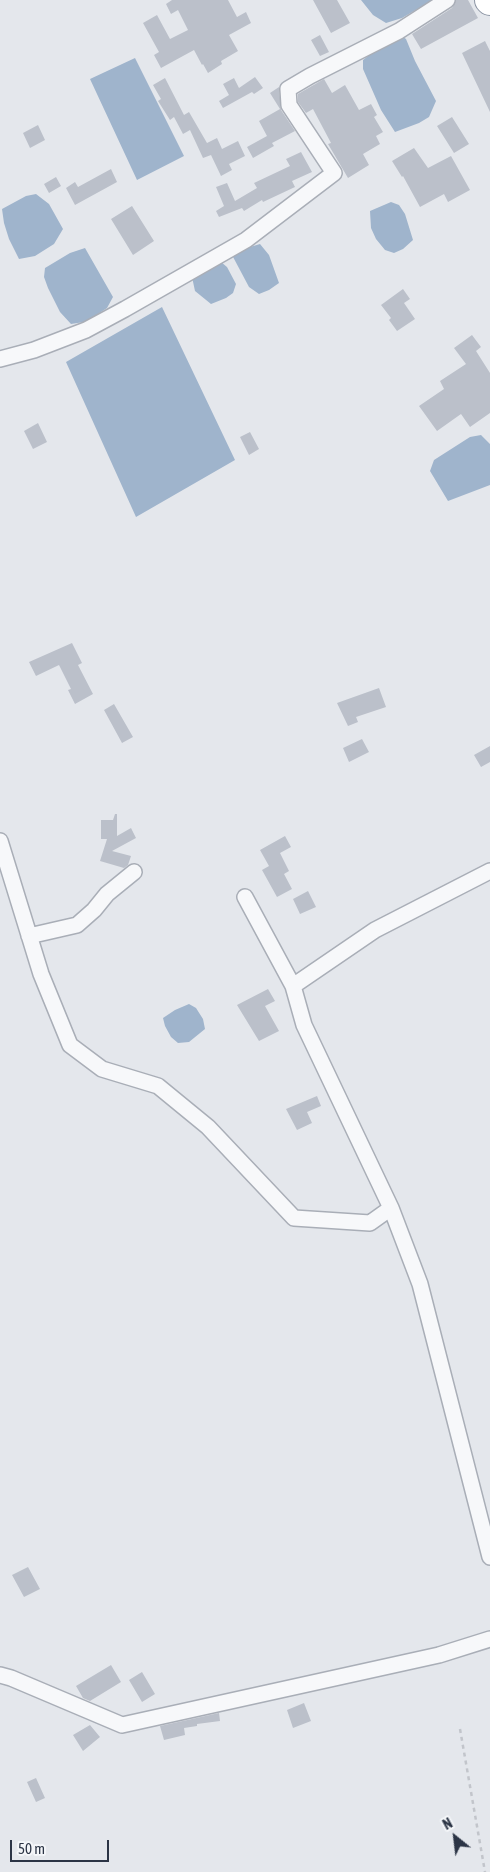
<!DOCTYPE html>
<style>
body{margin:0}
#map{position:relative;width:490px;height:1872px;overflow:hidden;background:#e4e7ec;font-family:"Asap Condensed",sans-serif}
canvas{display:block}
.north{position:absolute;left:430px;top:1812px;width:50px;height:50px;-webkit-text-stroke:4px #f4f6f9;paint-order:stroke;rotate:331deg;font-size:14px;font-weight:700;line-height:20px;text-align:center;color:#2b3445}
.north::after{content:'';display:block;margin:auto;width:18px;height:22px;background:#2b3445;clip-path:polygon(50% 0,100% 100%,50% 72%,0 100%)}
.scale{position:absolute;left:10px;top:1840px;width:99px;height:22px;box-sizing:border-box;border:2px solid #2b3445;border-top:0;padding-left:6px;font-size:15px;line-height:18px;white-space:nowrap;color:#2b3445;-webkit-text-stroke:4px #f4f6f9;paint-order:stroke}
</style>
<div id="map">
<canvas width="490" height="1872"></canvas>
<div class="north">N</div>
<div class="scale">50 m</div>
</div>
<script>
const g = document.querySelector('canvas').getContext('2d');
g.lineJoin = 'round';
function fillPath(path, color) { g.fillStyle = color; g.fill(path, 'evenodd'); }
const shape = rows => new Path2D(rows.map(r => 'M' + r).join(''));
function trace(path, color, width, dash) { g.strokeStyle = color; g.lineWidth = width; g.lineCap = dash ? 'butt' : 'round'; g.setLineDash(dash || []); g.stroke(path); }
const water = shape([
 [361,0,433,0,402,18,386,23,373,15],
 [402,36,406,39,415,61,436,101,429,117,419,123,395,132,381,110,363,69,363,60,377,49],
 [135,58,184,156,137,180,90,79],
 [36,194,49,204,63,229,54,244,35,256,19,259,9,239,4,223,2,209,26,196],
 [391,202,399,205,405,214,413,240,403,249,394,253,385,250,376,239,371,228,370,211],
 [260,244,269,255,279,283,269,290,259,294,249,287,232,255,250,247],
 [85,248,113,297,107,308,98,314,84,322,71,324,60,312,48,288,44,277,45,268,70,253],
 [221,262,227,267,236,284,233,293,226,298,211,304,195,291,192,277],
 [162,307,235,460,136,517,66,362],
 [481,435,490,444,490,485,448,501,430,471,434,460,470,437],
 [189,1004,196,1008,203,1019,205,1029,189,1042,178,1043,171,1037,165,1026,163,1018,175,1010]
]);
const building = shape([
 [172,0,228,0,237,17,246,12,251,23,229,35,238,51,221,61,222,64,208,73,203,64,202,65,194,50,161,68,154,55,159,52,143,23,157,15,170,39,188,30,178,10,171,14,166,4],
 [313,0,337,0,350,23,331,33],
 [456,0,468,0,478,18,421,49,412,34,452,8],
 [320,35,329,52,320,56,311,40],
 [485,41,490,51,490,112,462,53],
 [255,77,263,88,254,94,252,92,223,108,219,101,229,95,223,84,234,78,239,88],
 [165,78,184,115,189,112,207,143,217,138,222,149,238,141,245,156,229,164,232,170,221,176,211,155,203,158,190,130,183,134,174,117,170,120,158,101,161,99,153,85],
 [324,79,332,93,345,85,359,110,371,104,377,115,374,117,383,132,376,136,380,144,363,154,369,165,348,178,328,144,331,143,313,109,306,113,298,102,298,94],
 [279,87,281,110,295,131,272,143,274,146,253,158,247,147,267,136,259,121,280,109,270,93],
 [452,117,469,144,454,153,437,126],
 [38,125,45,140,30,148,23,133],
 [414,148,428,168,451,156,470,190,448,202,444,194,420,207,403,176,402,177,392,161],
 [301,152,312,172,292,181,295,187,263,202,262,200,244,211,242,208,219,217,216,211,224,206,216,187,227,183,235,201,257,188,254,183,290,166,286,159],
 [111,169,117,182,75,205,66,188,75,182,78,187],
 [56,177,61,186,49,193,44,184],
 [132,206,154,241,133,255,111,219],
 [403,289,410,299,404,303,415,319,397,331,389,320,391,318,381,305],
 [472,335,481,347,476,351,490,373,490,413,470,427,461,414,437,431,419,406,444,389,440,381,466,364,454,348],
 [38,423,47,442,33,449,24,431],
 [250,432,259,449,249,455,240,437],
 [72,643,82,663,78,665,93,694,75,704,68,690,71,689,59,665,36,676,29,662],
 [379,688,386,707,356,717,358,722,348,726,337,703],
 [114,704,133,737,122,743,104,710],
 [362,739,369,752,349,762,343,748],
 [490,746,490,762,481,767,474,755],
 [115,814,117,814,117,836,131,828,136,838,112,851,131,856,128,865,124,868,100,861,107,839,101,839,101,820,113,820],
 [285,836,291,847,280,853,289,871,284,874,292,889,277,897,262,870,269,866,260,850],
 [308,891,316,907,300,914,293,899],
 [268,989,275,1001,265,1006,279,1031,259,1041,237,1005],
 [317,1096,321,1106,307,1112,312,1123,297,1130,286,1109],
 [28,1567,40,1589,24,1597,12,1575],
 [111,1665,121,1682,90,1701,83,1698,76,1686],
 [142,1672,155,1694,142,1702,129,1680],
 [304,1703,311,1721,293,1728,287,1710],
 [219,1713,220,1721,197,1724,197,1726,184,1728,185,1735,164,1740,160,1726],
 [90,1725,100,1737,83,1751,73,1735],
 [36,1778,45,1798,36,1802,27,1782]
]);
const path = shape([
 [460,1729,485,1872]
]);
const street = shape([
 [0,359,34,350,86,330,125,309,246,240,334,173,289,105,288,89,310,76,399,31,447,0],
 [0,841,41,974,70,1045,102,1069,158,1086,208,1127,294,1218,370,1223,391,1208],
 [245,897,293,986,304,1025,391,1208,420,1284,490,1557],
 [29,936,77,925,94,910,107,894,134,872],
 [293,986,375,930,490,871],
 [0,1675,11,1678,122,1725,439,1655,490,1639]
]);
const highway = shape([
 [489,0,490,1]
]);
fillPath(water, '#9fb4cc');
fillPath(building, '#bbc0ca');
trace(street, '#a9aeb7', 18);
trace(highway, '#8b94a3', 30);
trace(path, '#c2c5cb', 2.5, [4, 4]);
trace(street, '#f7f8fa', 15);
trace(highway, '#fff', 28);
</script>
